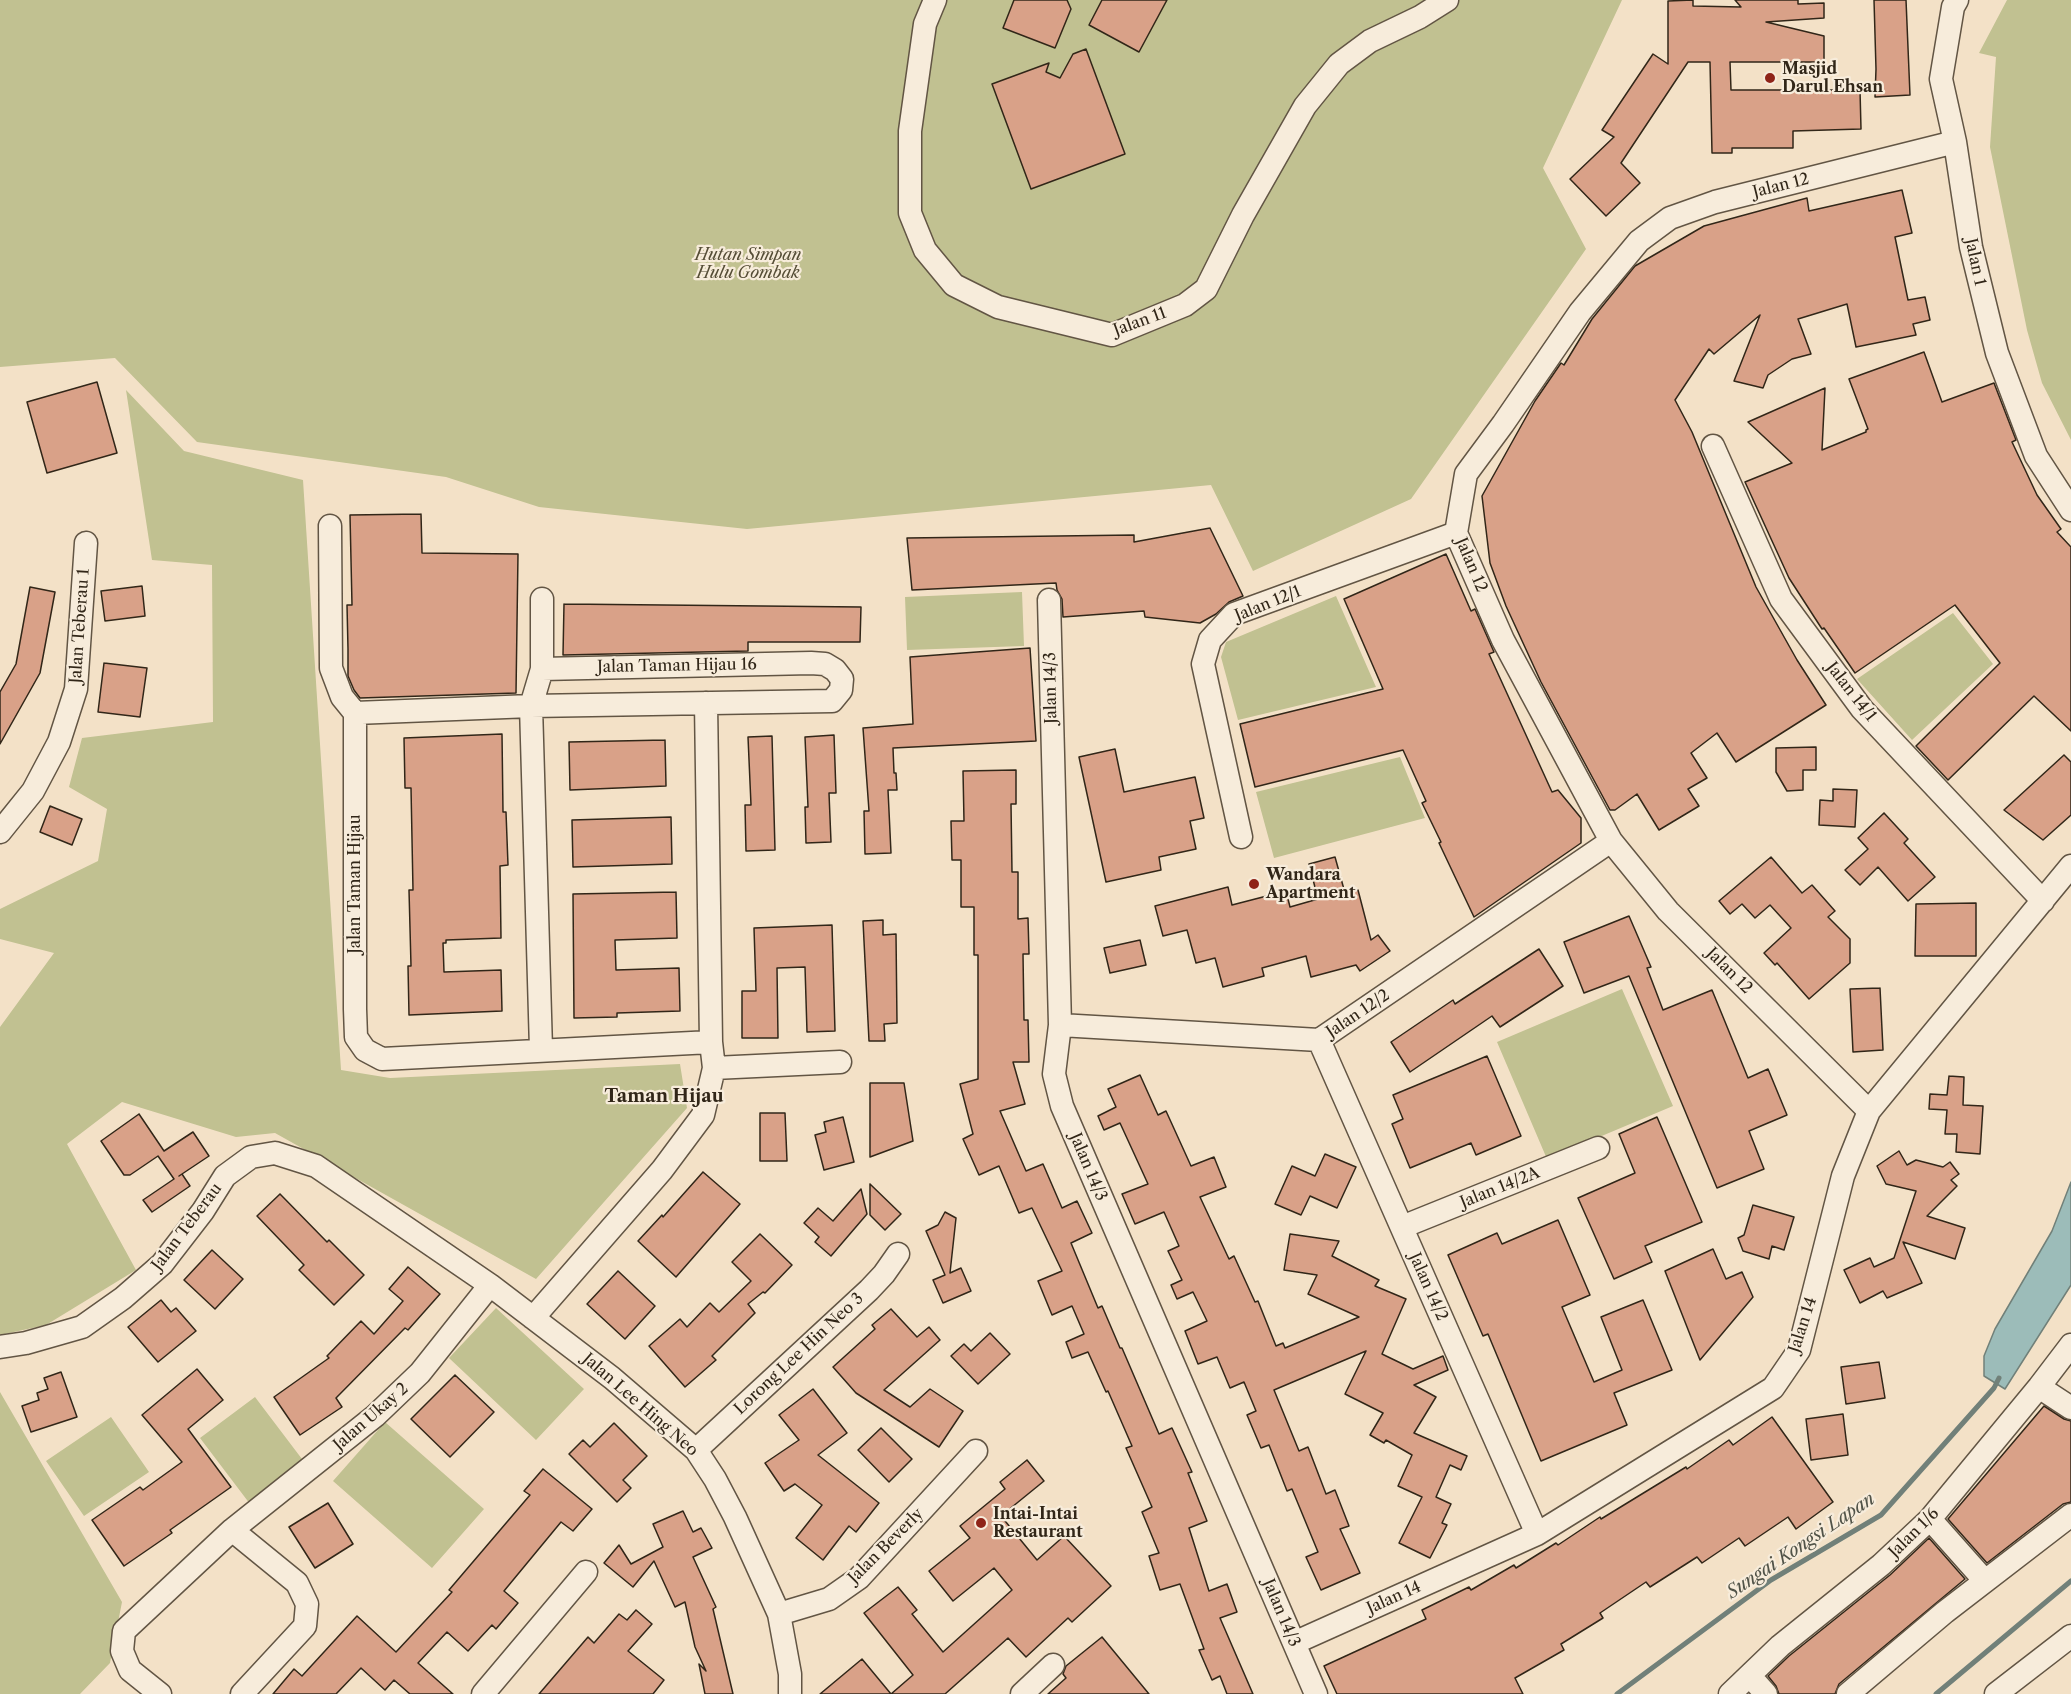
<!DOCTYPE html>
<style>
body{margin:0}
canvas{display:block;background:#f3e1c7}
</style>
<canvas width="2071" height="1694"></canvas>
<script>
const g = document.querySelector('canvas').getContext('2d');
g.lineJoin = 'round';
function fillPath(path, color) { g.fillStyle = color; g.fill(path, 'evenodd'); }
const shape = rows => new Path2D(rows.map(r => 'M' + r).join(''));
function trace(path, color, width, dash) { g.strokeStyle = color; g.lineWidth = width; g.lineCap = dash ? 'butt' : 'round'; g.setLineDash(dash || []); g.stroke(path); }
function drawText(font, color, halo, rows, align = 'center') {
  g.font = font + ' "Libre Caslon Text",serif'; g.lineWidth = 4.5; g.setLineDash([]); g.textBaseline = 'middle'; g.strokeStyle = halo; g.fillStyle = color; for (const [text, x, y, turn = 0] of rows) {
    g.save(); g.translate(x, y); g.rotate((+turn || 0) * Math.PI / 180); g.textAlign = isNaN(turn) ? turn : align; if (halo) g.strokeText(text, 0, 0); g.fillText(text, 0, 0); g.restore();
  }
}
const green = shape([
 [0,0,1622,0,1543,168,1586,249,1411,499,1253,571,1211,485,747,529,539,507,446,477,197,442,115,358,0,367],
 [2007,0,2071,0,2071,440,2042,383,2027,330,1990,147,1996,57,1979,53],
 [126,390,184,451,303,480,341,1070,390,1078,680,1064,687,1108,536,1279,275,1133,236,1137,122,1102,67,1144,136,1270,46,1325,0,1335,0,1027,54,953,0,939,0,909,98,861,107,809,69,787,82,738,213,722,212,565,152,560],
 [1022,592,1024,646,907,650,905,597],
 [1336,596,1376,687,1238,720,1221,657,1226,642],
 [1953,613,1993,664,1912,740,1857,679],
 [1400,757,1425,818,1274,858,1256,792],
 [1622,989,1673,1106,1547,1159,1497,1042],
 [496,1308,584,1389,536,1440,449,1358],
 [0,1392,122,1602,110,1663,80,1694,0,1694],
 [255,1397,305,1463,250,1504,200,1438],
 [111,1417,149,1472,84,1516,46,1461],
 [385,1422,484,1509,432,1568,333,1481]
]);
const water = shape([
 [2071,1182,2071,1285,2005,1389,1984,1376,1984,1356,1995,1329,2052,1231,2071,1182]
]);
const stream = shape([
 [1617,1694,1771,1580,1881,1515,1994,1388,1999,1378],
 [1936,1694,2071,1581]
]);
const building = shape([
 [1014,0,1067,0,1071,9,1055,48,1003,28,1014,0],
 [1102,0,1167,0,1139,52,1089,25,1102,0],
 [1693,0,1693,6,1741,7,1735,0,1798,0,1798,4,1824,3,1824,18,1766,22,1824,36,1824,62,1730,62,1731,90,1860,90,1861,129,1793,131,1793,148,1732,148,1732,153,1712,153,1710,62,1688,62,1621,163,1640,183,1606,216,1570,179,1614,137,1602,130,1653,54,1668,64,1668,1,1693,0],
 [1874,0,1906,0,1910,95,1875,97,1876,69,1874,0],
 [1086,49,1125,154,1031,189,992,84,1049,63,1046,72,1060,78,1073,54,1086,49],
 [1902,190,1912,233,1895,237,1908,300,1925,297,1930,320,1913,324,1916,335,1856,347,1847,304,1798,319,1811,354,1792,359,1768,375,1763,388,1734,381,1760,315,1714,354,1709,349,1675,400,1692,432,1756,587,1797,660,1826,705,1736,762,1717,733,1691,753,1707,778,1688,789,1699,806,1659,830,1637,794,1615,810,1610,810,1541,682,1506,606,1490,563,1482,496,1535,401,1561,363,1564,365,1592,319,1635,266,1704,226,1807,198,1809,211,1902,190],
 [1924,352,1942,402,1994,383,2016,440,2012,442,2037,495,2061,529,2057,532,2071,547,2071,731,2034,696,1948,780,1916,746,2000,663,1955,605,1855,673,1824,628,1822,629,1789,578,1745,482,1792,463,1748,422,1825,388,1822,450,1866,432,1866,430,1868,429,1849,379,1924,352],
 [97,382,117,453,47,473,27,402,97,382],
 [421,514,422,553,518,554,516,693,360,698,354,690,348,676,348,649,347,605,352,605,350,515,421,514],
 [1210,528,1243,596,1229,602,1216,614,1200,623,1145,617,1144,611,1063,617,1062,599,1057,590,1056,583,912,590,907,538,1134,535,1134,542,1210,528],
 [1446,554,1471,611,1475,609,1494,652,1489,654,1552,792,1558,790,1581,818,1581,843,1474,917,1439,843,1441,842,1422,803,1426,801,1403,750,1255,787,1240,724,1383,689,1344,599,1446,554],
 [142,586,145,616,105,621,101,591,142,586],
 [30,587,55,592,40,673,0,744,0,692,16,664,30,587],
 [564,604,861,607,860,642,748,642,748,651,563,655,564,604],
 [1030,648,1036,741,893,748,894,773,896,773,897,790,888,790,891,853,865,854,864,811,869,811,863,728,913,724,910,657,1030,648],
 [104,663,147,668,140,717,98,712,104,663],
 [502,734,503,812,506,812,508,865,500,866,501,938,446,940,446,943,443,943,444,972,501,970,502,1011,409,1015,408,966,411,966,409,890,413,890,411,788,405,788,404,738,502,734],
 [834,735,836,793,829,793,831,842,806,843,805,807,808,807,805,737,834,735],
 [772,736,775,850,746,851,745,805,751,805,748,737,772,736],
 [665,740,666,786,570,790,569,742,665,740],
 [1816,747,1816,770,1803,770,1803,790,1787,791,1776,772,1776,748,1816,747],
 [1115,749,1124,792,1195,777,1204,818,1190,821,1196,849,1159,857,1161,870,1106,882,1079,757,1115,749],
 [2064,755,2071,762,2071,815,2043,840,2004,810,2064,755],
 [1016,770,1016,804,1011,804,1012,872,1018,872,1018,919,1028,918,1029,954,1023,954,1024,1020,1028,1020,1029,1062,1013,1062,1025,1104,1000,1111,1026,1171,1043,1164,1062,1208,1077,1201,1092,1233,1071,1243,1098,1308,1102,1306,1120,1348,1122,1348,1159,1434,1172,1428,1192,1472,1188,1473,1207,1521,1189,1528,1209,1591,1227,1584,1237,1612,1220,1618,1253,1694,1227,1694,1220,1676,1212,1680,1199,1650,1204,1649,1180,1584,1160,1590,1149,1556,1159,1553,1142,1512,1152,1507,1126,1448,1132,1446,1108,1391,1106,1392,1088,1352,1072,1358,1066,1342,1084,1334,1072,1306,1052,1315,1038,1281,1062,1271,1032,1208,1019,1213,999,1166,979,1175,963,1139,973,1134,960,1084,978,1079,978,955,974,955,974,907,961,907,961,860,952,860,951,821,964,821,963,771,1016,770],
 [1833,789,1857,790,1855,827,1819,825,1820,800,1833,801,1833,789],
 [50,806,82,819,72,845,40,832,50,806],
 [1884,813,1908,839,1904,843,1935,877,1908,901,1878,867,1860,885,1845,870,1868,849,1858,838,1884,813],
 [671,817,672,864,573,867,572,820,671,817],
 [1335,857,1345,893,1358,890,1371,940,1378,935,1390,951,1360,971,1356,965,1311,977,1306,956,1262,968,1264,976,1223,987,1215,958,1196,963,1187,930,1163,936,1155,906,1228,887,1232,905,1286,891,1290,907,1318,899,1309,864,1335,857],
 [1771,857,1802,893,1812,885,1835,911,1828,917,1850,939,1850,963,1809,999,1777,963,1775,965,1764,953,1791,928,1770,905,1755,918,1742,904,1730,914,1719,901,1771,857],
 [676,892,677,938,615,940,616,970,679,968,680,1011,617,1013,617,1017,574,1018,573,894,676,892],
 [1976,903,1976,956,1915,956,1916,904,1976,903],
 [1629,916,1651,967,1647,968,1663,1010,1712,990,1748,1078,1768,1069,1787,1115,1749,1131,1764,1169,1717,1188,1629,976,1584,993,1564,942,1629,916],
 [883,920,883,935,896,934,897,1023,884,1024,885,1041,869,1041,863,921,883,920],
 [832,925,835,1031,807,1032,805,967,777,968,778,1038,742,1038,742,991,756,991,754,928,832,925],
 [1140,940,1146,965,1110,973,1104,948,1140,940],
 [1539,949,1563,986,1500,1027,1492,1016,1410,1072,1391,1042,1453,1000,1455,1004,1539,949],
 [1880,988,1883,1050,1853,1052,1850,989,1880,988],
 [1487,1056,1521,1136,1476,1155,1471,1143,1410,1168,1392,1124,1403,1119,1393,1095,1487,1056],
 [1140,1075,1158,1115,1166,1111,1191,1166,1214,1157,1226,1187,1200,1197,1229,1259,1234,1256,1255,1302,1258,1301,1276,1346,1283,1343,1285,1348,1359,1317,1308,1294,1317,1275,1284,1270,1290,1234,1339,1241,1332,1256,1379,1280,1375,1286,1406,1299,1382,1354,1413,1369,1443,1356,1448,1370,1414,1385,1436,1397,1414,1433,1467,1456,1461,1470,1450,1465,1436,1497,1451,1504,1442,1523,1447,1525,1430,1558,1399,1543,1422,1497,1398,1486,1412,1455,1386,1440,1384,1443,1370,1435,1383,1413,1345,1394,1366,1351,1274,1390,1299,1451,1308,1447,1326,1494,1335,1490,1349,1526,1340,1529,1360,1573,1321,1590,1306,1557,1318,1552,1292,1489,1287,1491,1269,1445,1261,1448,1247,1415,1256,1411,1244,1382,1230,1388,1217,1357,1198,1364,1185,1331,1207,1321,1193,1292,1177,1299,1171,1285,1182,1280,1168,1251,1179,1246,1164,1212,1135,1224,1122,1194,1148,1184,1120,1123,1104,1130,1098,1116,1116,1107,1108,1089,1140,1075],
 [1949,1076,1964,1077,1963,1105,1983,1106,1980,1154,1956,1152,1957,1134,1945,1134,1947,1110,1929,1109,1930,1094,1947,1095,1949,1076],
 [870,1083,904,1083,913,1141,870,1157,870,1083],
 [760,1113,785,1113,787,1161,760,1161,760,1113],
 [139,1114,164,1151,193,1132,209,1156,179,1176,182,1174,190,1186,152,1212,143,1200,174,1179,158,1156,130,1175,124,1175,101,1141,139,1114],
 [843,1117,854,1162,824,1170,815,1135,826,1132,824,1122,843,1117],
 [1657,1117,1702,1222,1645,1246,1652,1262,1614,1279,1578,1198,1635,1173,1619,1134,1657,1117],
 [1899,1151,1907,1165,1916,1160,1943,1167,1950,1162,1959,1174,1951,1180,1957,1186,1927,1216,1965,1228,1955,1259,1903,1242,1922,1283,1887,1298,1883,1291,1860,1303,1844,1270,1870,1258,1874,1267,1894,1258,1916,1191,1886,1184,1877,1166,1899,1151],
 [1325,1154,1356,1167,1337,1208,1310,1196,1301,1215,1275,1204,1292,1166,1315,1176,1325,1154],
 [703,1172,740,1204,676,1277,638,1241,662,1215,663,1217,703,1172],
 [870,1184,901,1214,885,1230,870,1215,870,1184],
 [861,1189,867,1214,831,1256,815,1242,819,1237,804,1223,818,1208,833,1221,861,1189],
 [280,1194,327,1242,329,1240,364,1275,334,1305,299,1270,304,1265,257,1216,280,1194],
 [1753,1205,1794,1217,1784,1250,1772,1246,1769,1259,1743,1251,1738,1238,1744,1235,1753,1205],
 [945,1212,956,1218,950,1273,961,1268,971,1291,943,1303,933,1280,945,1275,926,1231,938,1225,945,1212],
 [1558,1220,1590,1295,1562,1307,1594,1382,1622,1370,1601,1317,1643,1300,1672,1370,1614,1393,1627,1425,1541,1461,1488,1334,1483,1336,1448,1255,1497,1233,1502,1244,1558,1220],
 [760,1234,792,1265,765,1293,763,1292,748,1304,755,1313,712,1356,716,1360,685,1387,649,1346,680,1319,687,1327,710,1303,719,1312,751,1281,732,1262,760,1234],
 [1713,1249,1726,1279,1742,1272,1753,1297,1700,1360,1665,1271,1713,1249],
 [212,1250,243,1279,215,1309,184,1280,212,1250],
 [408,1267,440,1294,408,1330,405,1328,336,1398,342,1407,300,1435,274,1397,329,1358,327,1356,361,1321,374,1334,403,1301,389,1289,408,1267],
 [618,1271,655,1306,625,1339,587,1304,618,1271],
 [161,1300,171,1312,176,1308,196,1331,158,1362,128,1327,161,1300],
 [891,1309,917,1337,929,1327,940,1340,884,1390,910,1407,930,1389,963,1411,939,1447,856,1393,833,1367,875,1329,872,1325,891,1309],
 [990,1333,1010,1354,978,1384,951,1356,964,1344,971,1351,990,1333],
 [1879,1362,1885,1398,1846,1404,1841,1367,1879,1362],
 [197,1369,223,1400,188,1429,231,1487,170,1530,172,1533,124,1566,92,1520,140,1487,143,1490,182,1462,142,1415,197,1369],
 [61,1372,77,1417,31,1432,22,1406,39,1400,37,1393,48,1389,44,1378,61,1372],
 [455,1375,494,1412,450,1457,411,1419,455,1375],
 [813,1389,847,1433,818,1455,879,1503,856,1532,849,1526,823,1560,796,1538,822,1505,795,1484,784,1491,765,1463,799,1440,779,1415,813,1389],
 [2044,1406,2064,1419,2071,1421,2071,1502,2063,1504,1987,1563,1948,1519,2044,1406],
 [1843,1414,1848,1455,1811,1460,1806,1419,1843,1414],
 [1772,1417,1833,1502,1796,1529,1788,1517,1745,1546,1739,1538,1702,1563,1697,1557,1650,1587,1646,1582,1600,1613,1603,1618,1561,1644,1564,1650,1515,1678,1523,1694,1337,1694,1324,1666,1426,1619,1422,1610,1469,1587,1471,1590,1514,1565,1516,1568,1556,1543,1558,1545,1600,1517,1601,1519,1686,1467,1687,1469,1729,1440,1733,1445,1772,1417],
 [614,1423,647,1456,623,1480,631,1488,617,1502,569,1454,583,1440,590,1447,614,1423],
 [881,1428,912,1459,889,1482,858,1450,881,1428],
 [1027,1460,1044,1481,1001,1516,1037,1560,1064,1536,1111,1586,1072,1622,1068,1618,1026,1657,1008,1638,945,1694,820,1694,862,1659,891,1694,913,1675,864,1613,898,1587,917,1610,912,1614,943,1652,1012,1590,994,1568,953,1601,929,1571,970,1538,960,1526,1005,1489,1000,1482,1027,1460],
 [543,1469,592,1509,573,1531,561,1522,504,1591,518,1603,496,1629,492,1625,468,1651,447,1632,418,1663,453,1694,410,1694,394,1680,385,1690,361,1668,336,1694,273,1694,294,1669,302,1676,357,1616,396,1652,452,1592,449,1590,530,1495,524,1491,543,1469],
 [328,1503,353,1544,315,1568,289,1527,328,1503],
 [683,1511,693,1532,701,1528,712,1548,693,1557,716,1607,713,1609,733,1694,705,1694,699,1664,706,1671,695,1647,685,1602,675,1607,654,1561,633,1587,604,1563,619,1545,631,1564,663,1547,653,1524,683,1511],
 [1929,1538,1965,1579,1839,1684,1835,1694,1779,1694,1776,1686,1768,1676,1789,1656,1890,1575,1929,1538],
 [636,1610,652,1624,628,1651,664,1680,653,1694,539,1694,588,1637,594,1643,619,1614,627,1620,636,1610],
 [1102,1637,1149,1694,1048,1694,1066,1678,1063,1674,1066,1666,1102,1637]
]);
const minor = shape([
 [935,0,925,24,910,131,910,213,925,250,954,285,998,307,1112,335,1185,305,1206,289,1243,215,1305,106,1339,64,1370,41,1420,17,1447,0],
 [1957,0,1953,7,1941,79,1955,142,1971,247,1997,353,2036,456,2071,510],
 [1713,446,1781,599,1862,709,2043,901],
 [330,526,331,668,342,697,355,713],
 [1049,600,1060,1025,1054,1074,1062,1106,1316,1694],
 [355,713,531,706,832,701,841,690,842,679,835,670,825,664,811,663,542,669],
 [355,713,355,1009,356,1037,365,1050,382,1059,711,1042],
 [0,832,33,791,59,742,76,689,86,543],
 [1241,837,1203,664,1210,640,1234,614,1456,533],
 [1060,1025,1319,1040,1611,841],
 [1319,1040,1537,1534],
 [541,1049,531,706,542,669,542,599],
 [714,1068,840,1062],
 [1869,1111,1668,911,1611,841,1503,640,1456,533,1466,474,1503,424,1580,312,1639,241,1670,218,1715,202,1955,142],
 [1402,1227,1598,1148],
 [533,1318,662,1170,703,1115,714,1068,711,1042,706,703],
 [0,1347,26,1343,82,1327,123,1298,162,1264,203,1211,225,1176,251,1157,275,1153,316,1166,490,1285,612,1378,696,1450,715,1479,735,1517,779,1614,790,1674,790,1694],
 [2039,1387,2071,1408],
 [696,1450,869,1290,884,1274,898,1254],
 [1930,1519,1985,1581],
 [232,1530,297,1583,307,1604,305,1626,242,1694],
 [779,1614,829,1599,859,1578,976,1451],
 [1294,1643,1537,1534,1773,1388,1799,1350,1843,1176,1869,1111,2071,866],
 [1750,1676,1766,1694],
 [160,1694,130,1670,122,1651,124,1631,232,1530,375,1416,420,1373,490,1285],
 [483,1694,586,1572],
 [1022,1694,1053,1665],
 [1730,1694,1780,1646,1881,1565,1930,1519,2039,1387,2071,1345],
 [1848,1694,1945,1612,2071,1515],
 [1996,1694,2071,1636]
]);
const markers = [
 [1770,78,6,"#8f2418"],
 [1254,884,6,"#8f2418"],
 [981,1523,6,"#8f2418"]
];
const poiNames = [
 ["Masjid",1782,69],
 ["Darul Ehsan",1782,87],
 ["Wandara",1266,875],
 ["Apartment",1266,893],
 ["Intai-Intai",993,1514],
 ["Restaurant",993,1532]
];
const streetNames = [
 ["Jalan 12",1781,186,-14],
 ["Jalan 1",1975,262,78],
 ["Jalan 11",1140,322,-20],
 ["Jalan 12",1471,565,67],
 ["Jalan 12/1",1268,604,-22],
 ["Jalan Teberau 1",80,626,-86],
 ["Jalan Taman Hijau 16",677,666,-1],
 ["Jalan 14/3",1051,688,-91],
 ["Jalan 14/1",1851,692,52],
 ["Jalan Taman Hijau",355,884,-90],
 ["Jalan 12",1729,971,45],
 ["Jalan 12/2",1358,1014,-34],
 ["Jalan 14/3",1088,1167,67],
 ["Jalan 14/2A",1500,1188,-22],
 ["Jalan Teberau",187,1227,-53],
 ["Jalan 14/2",1428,1287,66],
 ["Jalan 14",1803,1325,-72],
 ["Lorong Lee Hin Neo 3",799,1354,-43],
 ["Jalan Lee Hing Neo",640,1405,41],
 ["Jalan Ukay 2",371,1417,-41],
 ["Jalan 1/6",1914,1533,-45],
 ["Jalan Beverly",886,1546,-45],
 ["Jalan 14",1394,1598,-24],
 ["Jalan 14/3",1281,1613,67]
];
const parkNames = [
 ["Hutan Simpan",748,255],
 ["Hulu Gombak",748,273]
];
const neighbourhoodNames = [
 ["Taman Hijau",664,1097]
];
const waterNames = [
 ["Sungai Kongsi Lapan",1801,1546,-34]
];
fillPath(green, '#c1c191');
fillPath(water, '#9cbcb9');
trace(water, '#718079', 1.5);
trace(stream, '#718079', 5);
fillPath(building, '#d9a188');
trace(building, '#312618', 1.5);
trace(minor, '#625544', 25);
trace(minor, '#f7ecdb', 22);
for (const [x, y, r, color] of markers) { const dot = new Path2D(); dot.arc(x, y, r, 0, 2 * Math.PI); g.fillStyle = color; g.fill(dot); trace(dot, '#f7ecdb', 2); }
drawText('bold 16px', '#312618', '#f7ecdb', poiNames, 'left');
drawText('16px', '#312618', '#f7ecdb', streetNames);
drawText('italic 16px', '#554d36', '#f7ecdb', parkNames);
drawText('bold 18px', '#312618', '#f7ecdb', neighbourhoodNames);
drawText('italic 18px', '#515348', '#f7ecdb', waterNames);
</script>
